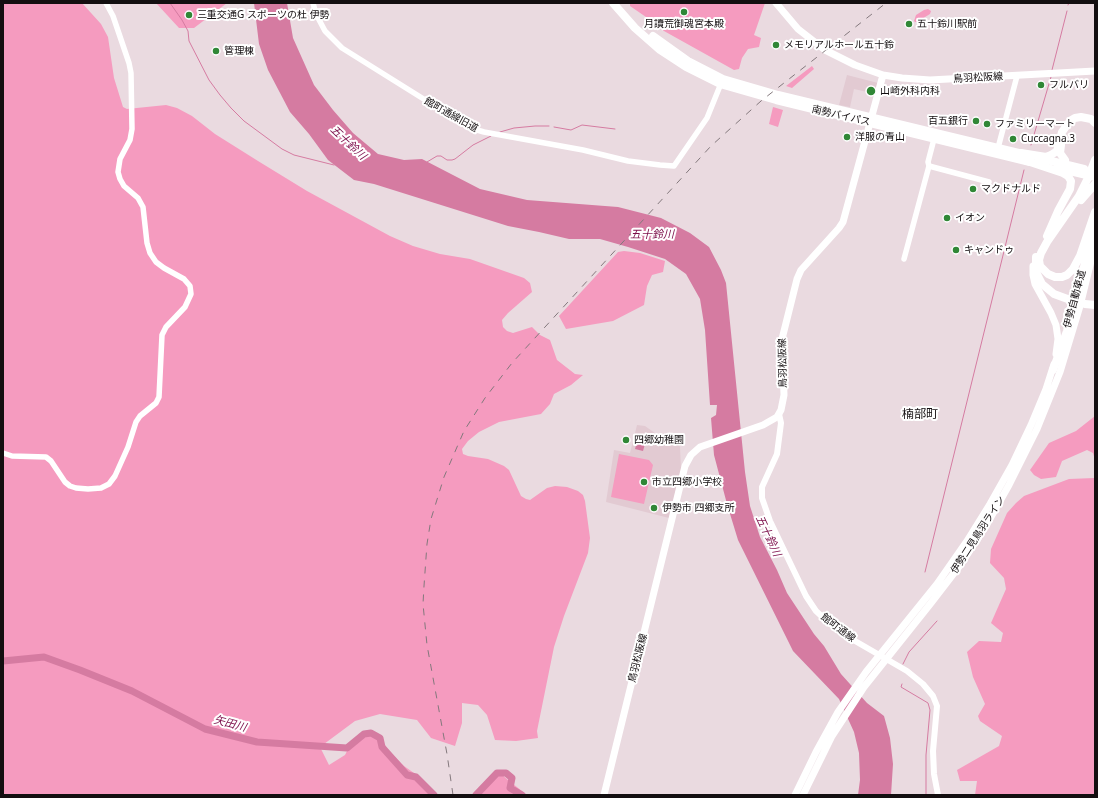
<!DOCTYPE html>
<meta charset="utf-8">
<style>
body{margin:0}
#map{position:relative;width:1098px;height:798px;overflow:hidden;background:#eadae0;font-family:"Noto Sans",sans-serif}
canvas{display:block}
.frame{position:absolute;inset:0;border:4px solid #130e10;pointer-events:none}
</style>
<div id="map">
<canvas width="1098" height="798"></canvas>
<div class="frame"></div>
</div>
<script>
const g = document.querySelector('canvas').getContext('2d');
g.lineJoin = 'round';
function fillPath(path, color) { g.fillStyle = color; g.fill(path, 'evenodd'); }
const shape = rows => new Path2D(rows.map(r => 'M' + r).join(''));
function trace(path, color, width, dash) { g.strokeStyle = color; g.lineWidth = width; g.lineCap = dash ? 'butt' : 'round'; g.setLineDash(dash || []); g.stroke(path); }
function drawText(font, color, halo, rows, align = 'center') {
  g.font = font + ' "Noto Sans","Noto Sans JP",sans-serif'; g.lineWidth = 4; g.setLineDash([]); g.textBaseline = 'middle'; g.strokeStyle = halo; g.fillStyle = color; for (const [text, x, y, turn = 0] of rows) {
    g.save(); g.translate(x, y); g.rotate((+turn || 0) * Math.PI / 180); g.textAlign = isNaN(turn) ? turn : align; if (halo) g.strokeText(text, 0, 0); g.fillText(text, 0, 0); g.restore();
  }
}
const built = shape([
 [847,75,878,83,876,94,854,89,850,107,839,105],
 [637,425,645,426,662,438,678,443,680,447,681,470,669,518,606,502,614,450,630,453]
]);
const green = shape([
 [3,3,82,3,101,24,108,37,114,78,123,107,127,109,166,105,177,108,192,116,215,134,258,161,307,191,390,236,413,246,440,254,470,259,524,278,530,283,532,292,508,313,502,320,503,327,507,331,513,333,532,327,540,335,550,340,557,360,575,374,583,375,571,385,554,394,550,404,541,414,499,422,479,432,468,441,462,449,463,454,468,456,488,459,504,466,509,470,521,496,526,499,530,500,547,488,555,486,567,487,578,491,583,495,585,501,590,538,588,553,564,616,554,647,537,731,538,738,516,741,495,740,487,715,478,705,462,703,462,723,455,746,431,738,417,720,380,714,355,721,320,747,329,765,345,755,348,749,369,730,379,735,388,750,404,766,421,778,437,795,3,795],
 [156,3,227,3,194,28,179,28],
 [630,3,765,3,754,35,761,38,759,47,748,49,742,58,739,69,734,70,655,26,646,17,630,6],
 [928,9,931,11,930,14,917,22,915,22,914,21,916,15,924,10],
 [812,66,814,69,792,88,786,86],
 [773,107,783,110,778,127,769,124],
 [624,251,640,253,665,261,663,272,652,275,647,286,644,305,613,321,566,329,559,316,618,252],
 [1095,416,1095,460,1093,453,1087,450,1062,461,1056,477,1041,479,1034,475,1030,470,1049,443,1076,431],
 [619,454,649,460,653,465,644,504,611,497],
 [1095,471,1095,795,975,795,977,781,960,781,957,770,999,746,1002,736,980,721,978,716,985,704,973,677,967,652,979,641,1001,642,1003,633,991,623,1006,589,1004,578,990,563,991,549,1007,513,1016,503,1024,496,1069,479,1094,478],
 [500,773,508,780,527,795,474,795]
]);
const water = shape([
 [254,3,287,3,293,38,314,85,333,110,353,133,378,154,404,160,422,159,480,189,527,200,618,207,661,218,690,233,709,247,721,270,726,283,745,472,750,506,760,537,777,570,787,593,814,634,824,646,841,674,867,703,884,716,890,738,893,764,891,795,858,795,860,780,859,753,854,732,839,699,793,651,738,540,727,504,714,455,711,418,716,415,717,405,710,405,705,330,700,299,686,274,665,259,628,247,600,239,569,239,539,232,508,226,374,184,354,180,328,160,309,134,290,112,268,70,259,44],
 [639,435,647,437,643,451,635,449]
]);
const stream = shape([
 [170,3,182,20,188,31,189,41,209,80,220,95,231,108,244,121,282,149,294,155,334,165],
 [1068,5,1069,3],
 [1052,70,1067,11],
 [554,127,571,130,582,125,615,129],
 [500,132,514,128,535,126,549,126],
 [1031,145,1051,77],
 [427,162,437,156,441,156,447,160,452,160,455,159,473,145,491,136],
 [925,572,1024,170],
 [903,664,909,652,937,621],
 [902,684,901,687,928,703,930,710,926,755,926,795]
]);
const river = shape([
 [3,661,44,657,80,670,132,691,205,729,257,742,347,748,364,734,371,733,380,738,382,747,407,775,416,777,434,795],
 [476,795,497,773,506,773,512,778,510,788,522,795]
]);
const tertiary = shape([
 [313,3,316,14,325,31,342,48,470,128,484,132,583,150,628,161,660,165,674,166,707,118,722,81],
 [998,148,1017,76],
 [929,166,989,182],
 [904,259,929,166,928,162,934,139],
 [3,453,12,456,46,457,51,461,65,482,70,486,76,488,88,489,101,488,109,484,115,476,128,447,136,422,140,416,156,403,159,397,162,335,166,327,185,307,191,294,190,286,184,279,164,268,156,262,150,253,147,243,143,207,138,198,124,186,120,179,118,172,120,159,130,140,132,129,131,73,129,63,113,16,106,3]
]);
const secondary = shape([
 [779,414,781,423,777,454,762,487,762,498,770,521,806,596,816,611,829,623,843,634,907,671,923,684,933,696,937,706,933,751,934,774,938,795]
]);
const primary = shape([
 [776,3,798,29,825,50,855,65,883,75,902,78,930,80,1095,71],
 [1033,266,1033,275,1035,284,1051,313,1056,325,1058,339,1056,354],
 [604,795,685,466,691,455,700,447,763,425,777,417,781,410,784,395,782,339,797,279,801,270,839,228,843,222,883,75],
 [795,795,816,752,838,712,866,672,937,584,967,541,990,504,1012,465,1031,425,1046,389,1054,364],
 [803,795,832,736,864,687,931,603,961,564,987,524,1009,485,1037,429,1060,372,1080,306,1095,245]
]);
const trunk = shape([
 [613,3,635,28,660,50,686,67,720,84,776,100,1030,162],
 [653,36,688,61,723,79,778,95,1027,155],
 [1039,158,1084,169],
 [1057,168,1095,177]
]);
const motorway = shape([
 [1061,145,1060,153,1065,160],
 [1021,153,1046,157,1051,155,1057,151,1062,132,1070,121,1075,118,1081,117,1091,119,1095,123],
 [1024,160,1063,173,1068,176,1071,181,1070,189,1058,211,1047,236],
 [1095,160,1088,178,1079,196,1047,242,1041,253,1039,260,1040,266,1048,274,1055,277,1062,277,1067,275,1073,269,1080,256,1095,212],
 [1081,200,1095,184],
 [1036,257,1036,272,1042,284,1054,294,1073,301],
 [1085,304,1095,305],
 [1053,370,1067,331,1094,229]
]);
const rail = shape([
 [453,795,447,754,427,645,423,604,424,586,427,544,431,519,444,477,464,431,485,398,512,363,711,146,761,101,886,3]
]);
const markers = [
 [684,12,4,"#308736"],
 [189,15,4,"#308736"],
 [909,24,4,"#308736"],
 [776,45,4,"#308736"],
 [216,51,4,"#308736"],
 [1041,85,4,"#308736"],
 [871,91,5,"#308736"],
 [976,121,4,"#308736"],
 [987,124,4,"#308736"],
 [847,137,4,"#308736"],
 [1013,139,4,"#308736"],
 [973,189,4,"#308736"],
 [947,218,4,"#308736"],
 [956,250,4,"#308736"],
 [626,440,4,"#308736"],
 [644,482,4,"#308736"],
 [654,508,4,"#308736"]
];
const poiNames = [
 ["三重交通G スポーツの杜 伊勢",197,15],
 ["月讀荒御魂宮本殿",684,24,"center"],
 ["五十鈴川駅前",917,24],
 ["メモリアルホール五十鈴",784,45],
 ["管理棟",224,51],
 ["フルバリ",1049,85],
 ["山崎外科内科",880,91],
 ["百五銀行",968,121,"right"],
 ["ファミリーマート",995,124],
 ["洋服の青山",855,137],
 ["Cuccagna.3",1021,139],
 ["マクドナルド",981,189],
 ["イオン",955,218],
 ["キャンドゥ",964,250],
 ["四郷幼稚園",634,440],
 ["市立四郷小学校",652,482],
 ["伊勢市 四郷支所",662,508]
];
const streetNames = [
 ["鳥羽松阪線",978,78,-3],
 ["館町通線旧道",451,115,29],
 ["南勢バイパス",841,116,13],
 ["伊勢自動車道",1075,299,-75],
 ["鳥羽松阪線",783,363,-91],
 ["伊勢二見鳥羽ライン",978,535,-57],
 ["館町通線",838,628,37],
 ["鳥羽松阪線",638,658,-76]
];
const waterNames = [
 ["五十鈴川",348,143,43],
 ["五十鈴川",652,235],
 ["五十鈴川",768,536,65],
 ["矢田川",230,724,15]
];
const quarterNames = [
 ["楠部町",920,415]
];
fillPath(built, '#e2cad2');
fillPath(green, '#f59bbf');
fillPath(water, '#d57ba1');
trace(stream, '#d57ba1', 1);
trace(river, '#d57ba1', 7);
trace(tertiary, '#fff', 5.5);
trace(secondary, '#fff', 6);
trace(primary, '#fff', 7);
trace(trunk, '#fff', 8);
trace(motorway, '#fff', 8);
trace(rail, '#83787c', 1, [7, 7]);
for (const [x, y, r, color] of markers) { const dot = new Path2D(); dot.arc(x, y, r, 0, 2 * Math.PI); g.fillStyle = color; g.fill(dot); trace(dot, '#fff', 1.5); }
drawText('10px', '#130e10', '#fff', poiNames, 'left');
drawText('10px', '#130e10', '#fff', streetNames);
drawText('italic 11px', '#7c0e4a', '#fff', waterNames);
drawText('12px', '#130e10', '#fff', quarterNames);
</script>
